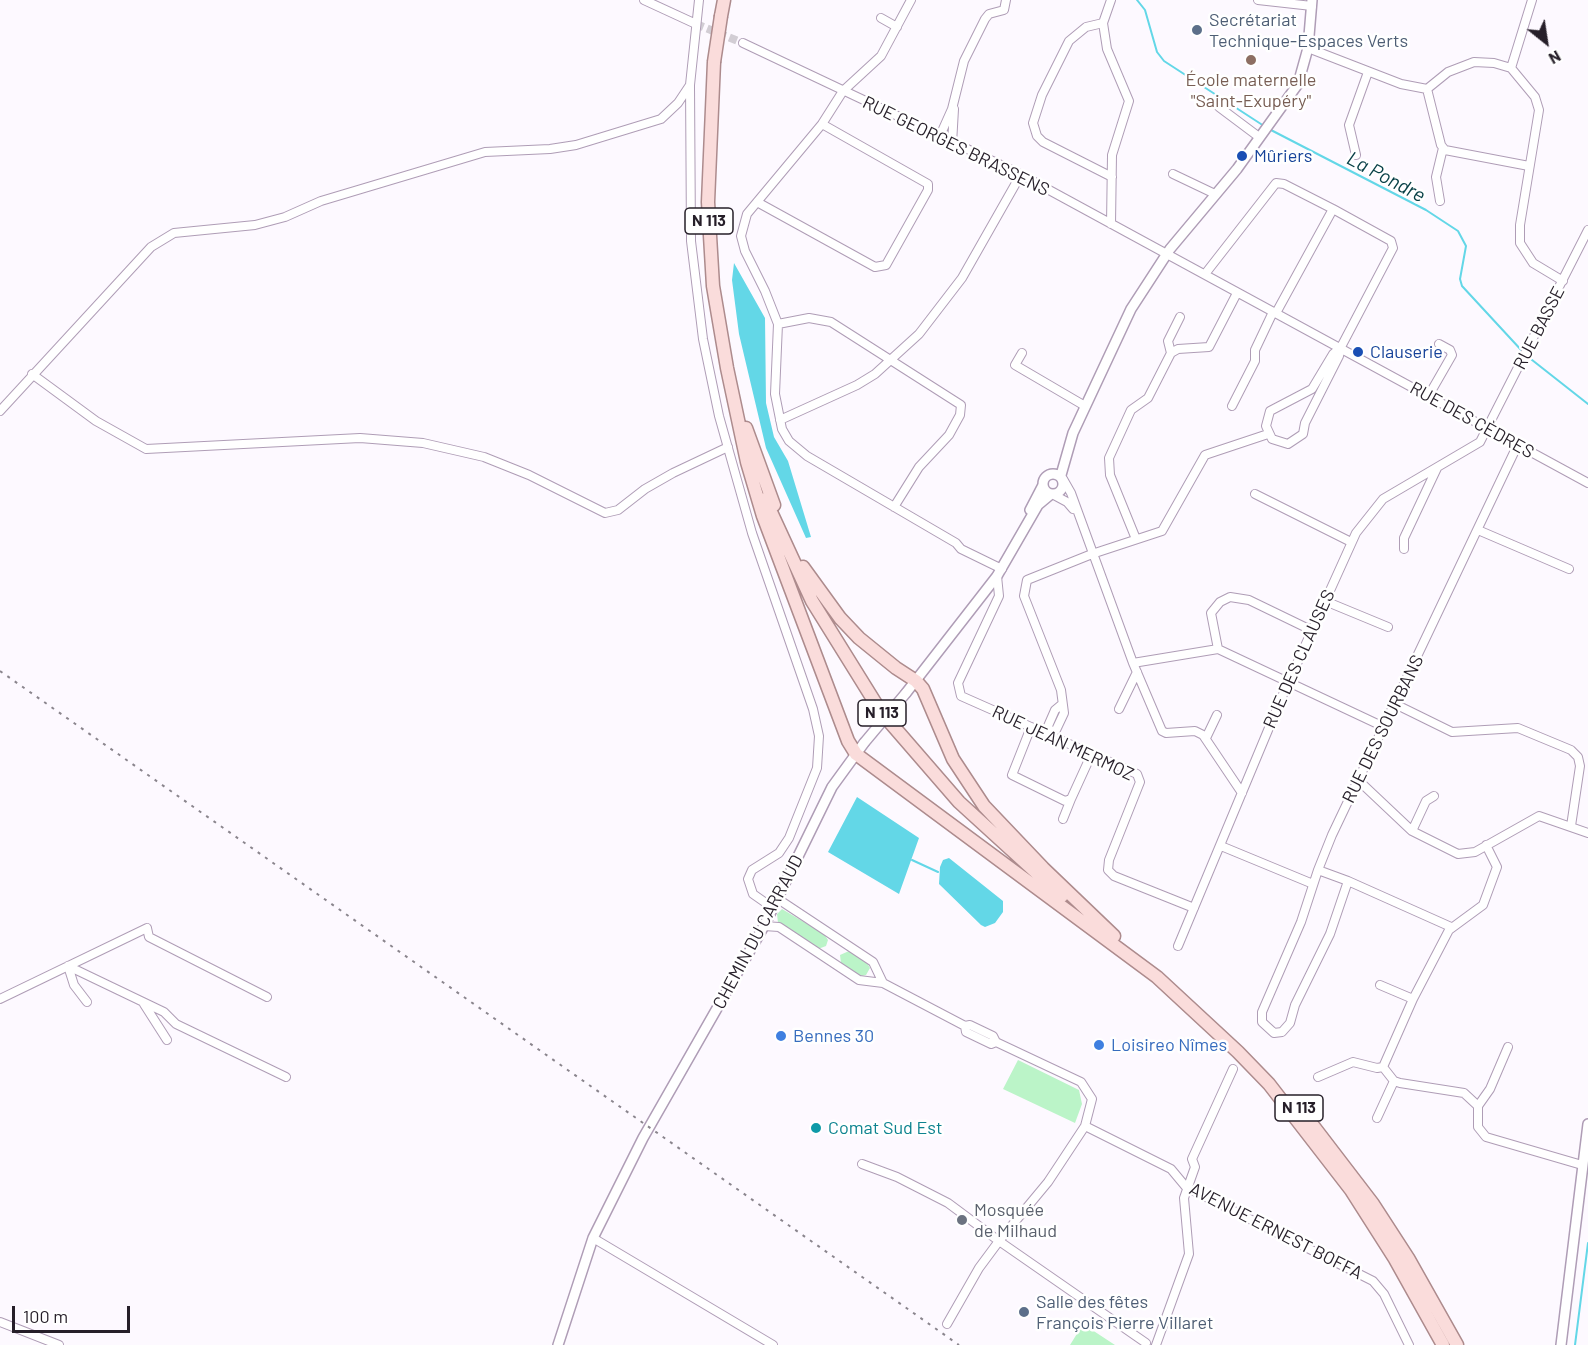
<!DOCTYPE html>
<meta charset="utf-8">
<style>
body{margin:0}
#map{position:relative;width:1588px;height:1345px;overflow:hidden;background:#fdf9ff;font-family:Barlow,sans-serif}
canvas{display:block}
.north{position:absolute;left:1516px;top:12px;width:60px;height:60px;-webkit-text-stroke:4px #fff;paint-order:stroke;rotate:150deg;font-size:16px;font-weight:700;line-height:24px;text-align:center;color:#261f29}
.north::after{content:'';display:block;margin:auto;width:21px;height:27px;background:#261f29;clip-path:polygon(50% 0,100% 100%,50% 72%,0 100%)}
.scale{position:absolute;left:12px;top:1306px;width:118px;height:27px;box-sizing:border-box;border:3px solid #261f29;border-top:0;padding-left:8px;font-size:18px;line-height:21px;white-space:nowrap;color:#261f29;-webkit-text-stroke:4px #fff;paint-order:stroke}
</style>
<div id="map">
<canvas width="1588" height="1345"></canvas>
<div class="north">N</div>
<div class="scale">100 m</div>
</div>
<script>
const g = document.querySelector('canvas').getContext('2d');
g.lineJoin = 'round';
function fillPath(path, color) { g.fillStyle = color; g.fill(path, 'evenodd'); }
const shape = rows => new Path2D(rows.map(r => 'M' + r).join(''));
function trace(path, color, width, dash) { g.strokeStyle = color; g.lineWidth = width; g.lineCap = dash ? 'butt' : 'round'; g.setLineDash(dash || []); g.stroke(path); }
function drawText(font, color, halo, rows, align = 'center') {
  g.font = font + ' Barlow,sans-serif'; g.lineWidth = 5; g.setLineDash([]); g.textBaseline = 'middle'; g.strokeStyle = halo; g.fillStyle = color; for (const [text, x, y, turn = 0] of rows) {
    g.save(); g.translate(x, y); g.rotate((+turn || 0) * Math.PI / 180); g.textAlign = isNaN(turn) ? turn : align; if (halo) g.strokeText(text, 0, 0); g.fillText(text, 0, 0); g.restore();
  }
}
const green = shape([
 [782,909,824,934,828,940,826,946,818,949,778,923,777,914],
 [849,951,867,963,870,968,866,975,861,976,841,963,840,955],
 [1018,1060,1079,1090,1082,1104,1075,1123,1003,1089],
 [1083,1324,1115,1345,1070,1345]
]);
const water = shape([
 [734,263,765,318,766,403,774,437,788,461,811,537,806,538,766,448,739,334,732,280],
 [857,797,919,838,899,894,828,852],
 [949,858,1003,901,1003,912,995,923,985,927,981,925,939,884,940,867,943,860]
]);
const stream = shape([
 [1137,0,1145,10,1157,52,1164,61,1264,126],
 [1269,129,1426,210,1458,231,1466,246,1460,279,1462,286,1523,352],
 [1527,356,1588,404],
 [912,860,938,872],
 [1575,1345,1588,1243]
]);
const minorTunnel = shape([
 [696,24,743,43]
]);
const minor = shape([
 [644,0,696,24],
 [911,0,881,56,843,91,822,124,747,214,741,236,745,251,765,291,778,324,775,394,782,429,789,441,807,456,956,543,961,549,1002,569],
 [1258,0,1312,6],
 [881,18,897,27],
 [1103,23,1086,27,1069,41,1042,95,1033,123,1037,136,1043,142,1112,177],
 [743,43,1016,172,1588,483],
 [1308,48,1401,84,1427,89,1448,72,1474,62,1494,63,1511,68,1535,97,1539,110,1520,225,1520,243,1533,263,1563,281],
 [1511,68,1532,0],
 [690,85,691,241,703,339,719,416,752,533,813,709,819,736,817,768,789,838,779,853,752,870,748,879,753,894,773,908],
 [1427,89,1441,145,1445,150,1529,166],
 [1219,107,1259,137],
 [939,138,952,109,964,61,985,19,989,14,1004,10,1006,0],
 [952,144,954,109],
 [1356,155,1349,125,1368,72],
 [1173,174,1215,194],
 [1440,201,1436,177,1443,148],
 [757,202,875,267,886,265,928,190,928,184,822,124],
 [1111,224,1112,155,1129,101,1107,49,1103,23,1111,0],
 [1205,274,1276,183,1284,184,1333,209,1391,241,1393,248,1341,347,1339,356,1305,423,1303,434,1288,444,1272,439,1266,426,1270,411,1312,389,1333,354,1341,347],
 [1276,313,1333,209],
 [778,324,809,318,831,322,961,405,960,415,949,435,919,467,894,507],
 [1022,353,1015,365,1085,406],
 [1171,353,1168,341,1180,317],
 [32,374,96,421,146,449,360,438,423,443,484,457,529,475,605,513,618,510,645,489,673,473,728,447],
 [1429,395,1452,355,1450,350,1439,344],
 [1232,406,1255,361,1255,350,1273,312],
 [0,411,151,247,174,233,255,225,285,217,321,201,485,152,550,149,576,145,661,119,678,103,690,85,699,0],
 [780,420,857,385,875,374,919,334,962,278,1020,176],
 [1063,479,1071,493,1133,663,1218,649,1384,727],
 [1255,494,1351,542],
 [1054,495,1067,502,1073,509],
 [1478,530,1569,569],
 [1136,539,1110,475,1109,458,1131,410,1148,398,1171,353,1178,349,1209,347,1237,293],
 [1404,549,1404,538,1437,468],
 [997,576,999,596,958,683,961,696,1137,774,1140,782,1109,860,1108,870,1114,876,1194,908],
 [1325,601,1388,627],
 [1218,649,1211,613,1220,602,1230,597,1249,600,1311,630],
 [1133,663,1162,731,1166,733,1195,731,1203,735,1242,793],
 [1395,704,1452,732,1518,728,1571,750,1578,757,1580,766,1571,826],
 [1119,709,1137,672],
 [1031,727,1012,775,1065,801,1071,799,1092,753],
 [1051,733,1048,726,1055,710,1061,705],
 [1050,735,1056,730,1064,713,1061,690,1024,596,1027,580,1092,554,1162,531,1205,455,1268,434],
 [1206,738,1217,715],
 [1358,780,1412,831,1458,854,1475,852,1539,816,1588,833],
 [1063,819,1071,799],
 [1412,831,1426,801,1434,796],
 [1486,845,1497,867,1483,905,1449,930,1413,999,1383,1067,1394,1081,1400,1083,1464,1093,1478,1106,1478,1127,1486,1137,1582,1165],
 [1221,846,1313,884],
 [1318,870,1348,881,1330,934,1295,1005,1290,1023,1282,1032,1274,1033,1262,1022,1262,1012,1301,922,1318,870,1332,835,1518,444],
 [1348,881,1451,927],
 [778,899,873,962,883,983],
 [764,926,779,927,859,980,883,983,965,1026,970,1025,993,1036,996,1042],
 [1178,946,1281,699,1356,533,1383,499,1480,442,1588,230],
 [68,966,164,1012,176,1024,286,1077],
 [68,966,74,985,87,1002],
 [1380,985,1413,999],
 [0,999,147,928,149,937,267,997],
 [144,1004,167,1040],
 [965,1026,966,1032,991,1044,996,1042,1081,1082,1092,1099,1085,1126,1171,1169,1186,1187,1373,1281,1384,1294,1409,1345],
 [1318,1077,1353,1062,1377,1068,1383,1067],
 [1478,1106,1490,1089,1508,1047],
 [1377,1118,1394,1081],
 [1085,1126,1048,1182,999,1241,1146,1343],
 [862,1164,897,1177,948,1203,999,1241,979,1268,947,1324],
 [593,1238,773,1345],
 [0,1322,59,1345],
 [1156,1345,1189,1254,1184,1198,1195,1167,1192,1159,1233,1069]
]);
const tertiary = shape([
 '1043 484a10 10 0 1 1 20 0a10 10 0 1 1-20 0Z',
 [1061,475,1073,433,1131,309,1170,249,1237,169,1298,84,1308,48,1312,0],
 [1030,510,1043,485],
 [906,693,997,576,1038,505,1050,495],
 [558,1345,593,1238,643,1138,764,926,832,787,864,743],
 [1561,1345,1588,1124]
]);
const primary = shape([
 [721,16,724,0],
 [714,62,708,202,713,286,727,368,747,462,763,516,848,741,856,754,1157,977,1238,1052,1269,1084,1351,1190,1395,1259,1443,1345],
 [746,428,774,505],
 [765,499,812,601,881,712,959,802,1062,896],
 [803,567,840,618,859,638,896,668,916,681,923,689,953,759,984,806,1043,868,1114,936],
 [1301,1110,1373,1204,1408,1258,1457,1345]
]);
const rail = shape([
 [0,671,959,1345]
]);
const tertiaryBridge = shape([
 [864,743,906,693]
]);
const primaryBridge = shape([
 [714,62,721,16]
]);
const markers = [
 [1197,30,6,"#5c6f8a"],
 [1251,60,6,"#8d6e63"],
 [1242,156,6,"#1a4fb4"],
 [1358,352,6,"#1a4fb4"],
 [781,1036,6,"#3f7fe0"],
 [1099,1045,6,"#3f7fe0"],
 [816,1128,6,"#0f9aa8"],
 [962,1220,6,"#6b7280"],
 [1024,1312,6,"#5c6f8a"]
];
const shields = [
 [709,221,48],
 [882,713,48],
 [1299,1108,48]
];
const shieldNames = [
 ["N 113",709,221],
 ["N 113",882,713],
 ["N 113",1299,1108]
];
const serviceNames = [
 ["Secrétariat",1209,20],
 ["Technique-Espaces Verts",1209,41],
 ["Salle des fêtes",1036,1302],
 ["François Pierre Villaret",1036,1323]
];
const educationNames = [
 ["École maternelle",1251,80],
 ["\"Saint-Exupéry\"",1251,101]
];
const streetNames = [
 ["RUE GEORGES BRASSENS",956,146,26],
 ["RUE BASSE",1539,328,-63],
 ["RUE DES CÈDRES",1472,420,29],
 ["RUE DES CLAUSES",1299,659,-66],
 ["RUE DES SOURBANS",1383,729,-64],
 ["RUE JEAN MERMOZ",1063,743,25],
 ["CHEMIN DU CARRAUD",758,932,-62],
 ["AVENUE ERNEST BOFFA",1276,1231,27]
];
const transitNames = [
 ["Mûriers",1254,156],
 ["Clauserie",1370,352]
];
const shopNames = [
 ["Bennes 30",793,1036],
 ["Loisireo Nîmes",1111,1045]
];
const cultureNames = [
 ["Comat Sud Est",828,1128]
];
const worshipNames = [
 ["Mosquée",974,1210],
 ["de Milhaud",974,1231]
];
const waterNames = [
 ["La Pondre",1386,177,28]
];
fillPath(green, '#bbf4c8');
fillPath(water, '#63d7e7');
trace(stream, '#63d7e7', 2);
trace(minorTunnel, '#d2cdd4', 8, [8, 4]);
trace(minor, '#af9db6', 10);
trace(tertiary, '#af9db6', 12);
trace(primary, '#ad8b8d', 15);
trace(minor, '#fff', 8);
trace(tertiary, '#fff', 9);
trace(primary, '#fadcdb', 12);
trace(rail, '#8a858d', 2, [3, 6]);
trace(tertiaryBridge, '#af9db6', 12, []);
trace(primaryBridge, '#ad8b8d', 15, []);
trace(tertiaryBridge, '#fff', 9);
trace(primaryBridge, '#fadcdb', 12);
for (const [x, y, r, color] of markers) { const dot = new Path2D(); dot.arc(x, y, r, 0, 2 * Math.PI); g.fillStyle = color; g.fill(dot); trace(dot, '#fff', 2); }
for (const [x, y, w] of shields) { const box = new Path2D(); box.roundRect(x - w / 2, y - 13, w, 26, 4.5); g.fillStyle = '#fff'; g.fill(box); trace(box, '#261f29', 1.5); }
drawText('bold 16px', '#261f29', null, shieldNames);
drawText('18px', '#4e5e75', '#fff', serviceNames, 'left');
drawText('18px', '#785e54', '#fff', educationNames);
drawText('18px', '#261f29', '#fff', streetNames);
drawText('18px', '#164399', '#fff', transitNames, 'left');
drawText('18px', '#366cbe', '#fff', shopNames, 'left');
drawText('18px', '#0d838f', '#fff', cultureNames, 'left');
drawText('18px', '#5b616d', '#fff', worshipNames, 'left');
drawText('italic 20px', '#063f45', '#fff', waterNames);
</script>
